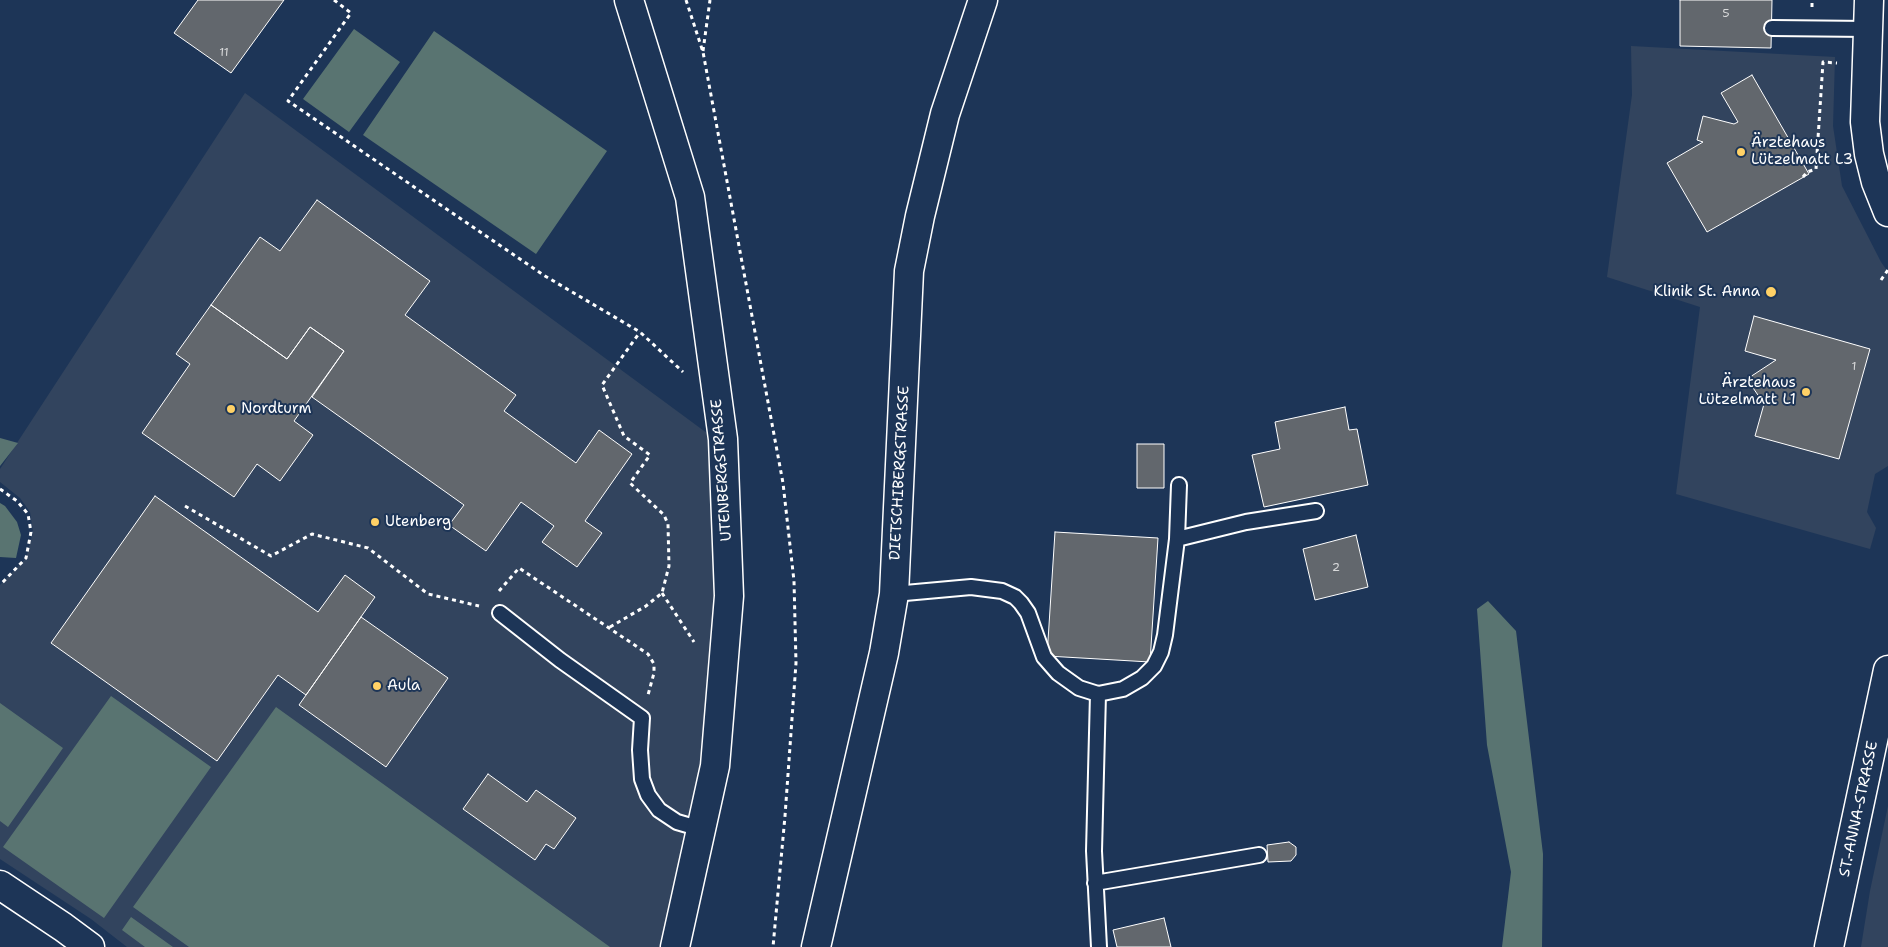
<!DOCTYPE html>
<meta charset="utf-8">
<style>
body{margin:0}
canvas{display:block;background:#1d3557}
</style>
<canvas width="1888" height="947"></canvas>
<script>
const g = document.querySelector('canvas').getContext('2d');
g.lineJoin = 'round';
function fillPath(path, color) { g.fillStyle = color; g.fill(path, 'evenodd'); }
const shape = rows => new Path2D(rows.map(r => 'M' + r).join(''));
function trace(path, color, width, dash) { g.strokeStyle = color; g.lineWidth = width; g.lineCap = dash ? 'butt' : 'round'; g.setLineDash(dash || []); g.stroke(path); }
function drawText(font, color, halo, rows, align = 'center') {
  g.font = font + ' "Shantell Sans",sans-serif'; g.lineWidth = 4; g.setLineDash([]); g.textBaseline = 'middle'; g.strokeStyle = halo; g.fillStyle = color; for (const [text, x, y, turn = 0] of rows) {
    g.save(); g.translate(x, y); g.rotate((+turn || 0) * Math.PI / 180); g.textAlign = isNaN(turn) ? turn : align; if (halo) g.strokeText(text, 0, 0); g.fillText(text, 0, 0); g.restore();
  }
}
const built = shape([
 [1631,46,1835,57,1833,126,1842,186,1881,262,1888,272,1888,466,1875,474,1867,512,1876,528,1870,549,1676,494,1700,307,1607,277,1632,95],
 [245,93,715,439,722,585,705,758,669,947,127,947,91,919,0,859,0,585,26,558,33,532,30,512,20,498,0,482,0,469],
 [1888,806,1888,947,1861,947,1870,891]
]);
const green = shape([
 [354,29,400,62,349,132,303,99],
 [434,31,607,151,536,254,363,135],
 [0,438,18,443,0,466],
 [0,503,5,506,17,522,21,535,16,558,0,557],
 [1488,601,1516,631,1543,854,1542,947,1502,947,1511,872,1487,745,1477,609],
 [111,696,211,767,104,918,3,847],
 [0,703,63,748,8,827,0,821],
 [276,707,610,947,189,947,133,907],
 [131,917,173,947,145,947,122,930]
]);
const building = shape([
 [198,0,284,0,231,73,174,33,198,0],
 [1680,0,1772,0,1771,48,1680,46,1680,0],
 [1752,75,1809,174,1707,232,1667,163,1703,142,1697,140,1703,116,1734,124,1738,122,1721,93,1752,75],
 [317,200,430,281,405,315,516,395,504,411,576,463,599,430,632,454,585,521,602,533,577,567,542,542,554,526,521,502,486,551,449,525,464,505,312,397,344,351,310,327,287,359,211,305,260,237,280,251,317,200],
 [211,305,287,359,310,327,344,351,294,421,313,435,280,481,257,464,234,497,142,433,190,364,176,354,211,305],
 [1754,316,1870,349,1839,459,1755,436,1764,404,1747,379,1776,360,1745,351,1754,316],
 [1345,407,1349,430,1357,429,1368,485,1264,507,1252,455,1280,449,1275,422,1345,407],
 [1137,444,1164,444,1164,488,1137,488,1137,444],
 [155,496,318,612,345,575,375,597,306,695,278,675,217,761,51,643,155,496],
 [1055,532,1158,538,1150,662,1047,656,1055,532],
 [1356,535,1368,587,1315,600,1303,549,1356,535],
 [361,617,448,678,386,767,299,705,361,617],
 [488,774,527,802,536,790,576,818,554,849,546,844,535,860,463,809,488,774],
 [1289,842,1296,847,1296,855,1291,861,1268,862,1267,845,1289,842],
 [1164,918,1171,947,1117,947,1113,930,1164,918]
]);
const path = shape([
 [334,0,351,13,288,101,545,276,640,332,683,372],
 [686,0,703,52,783,483,794,581,796,663,785,816,773,947],
 [1812,7,1812,0],
 [703,51,710,0],
 [1803,177,1807,172,1816,169,1823,62,1837,63],
 [1881,280,1888,270],
 [0,489,17,501,28,514,31,532,26,558,0,585],
 [185,506,271,556,312,534,368,548,428,594,479,606],
 [499,591,519,568,648,654,654,664,654,673,648,695],
 [662,593,694,642],
 [610,627,646,606,662,593,669,566,668,524,664,515,630,483,650,455,624,436,602,385,640,332]
]);
const service = shape([
 [1772,28,1868,29],
 [1177,539,1246,522,1316,511],
 [894,594,971,587,1002,591,1015,597,1021,603,1028,613,1044,657,1058,673,1079,688,1098,694,1123,689,1142,678,1154,666,1161,652,1165,635,1177,539,1179,485],
 [500,613,560,660,642,718,640,750,642,779,648,795,659,810,677,822,701,829],
 [1098,694,1094,851,1099,947],
 [1095,883,1259,855]
]);
const minor = shape([
 [629,0,690,197,723,439,729,596,715,766,675,947],
 [1869,0,1865,122,1869,154,1876,182,1888,212],
 [816,947,884,653,894,594,909,271,920,216,945,114,983,0]
]);
const secondary = shape([
 [0,885,63,927,90,947],
 [1829,947,1888,670]
]);
const markers = [
 [1741,152,5,"#ffd166"],
 [1771,292,6,"#ffd166"],
 [1806,392,5,"#ffd166"],
 [231,409,5,"#ffd166"],
 [375,522,5,"#ffd166"],
 [377,686,5,"#ffd166"]
];
const numberNames = [
 ["5",1726,14],
 ["11",224,53],
 ["1",1854,367],
 ["2",1336,568]
];
const poiNames = [
 ["Ärztehaus",1751,143],
 ["Lützelmatt L3",1751,160],
 ["Klinik St. Anna",1760,292,"right"],
 ["Ärztehaus",1796,383,"right"],
 ["Lützelmatt L1",1796,400,"right"],
 ["Nordturm",241,409],
 ["Utenberg",385,522],
 ["Aula",387,686]
];
const streetNames = [
 ["UTENBERGSTRASSE",722,470,-94],
 ["DIETSCHIBERGSTRASSE",900,473,-87],
 ["ST.-ANNA-STRASSE",1859,809,-78]
];
fillPath(built, '#32445e');
fillPath(green, '#597471');
fillPath(building, '#62676d');
trace(building, '#fff', 1);
trace(service, '#fff', 18);
trace(minor, '#fff', 31);
trace(secondary, '#fff', 31);
trace(path, '#fff', 3, [4, 4]);
trace(service, '#1d3557', 14);
trace(minor, '#1d3557', 28);
trace(secondary, '#1d3557', 28);
for (const [x, y, r, color] of markers) { const dot = new Path2D(); dot.arc(x, y, r, 0, 2 * Math.PI); g.fillStyle = color; g.fill(dot); trace(dot, '#1d3557', 2); }
drawText('12px', '#d8d9da', null, numberNames);
drawText('15px', '#fff', '#1d3557', poiNames, 'left');
drawText('15px', '#fff', '#1d3557', streetNames);
</script>
